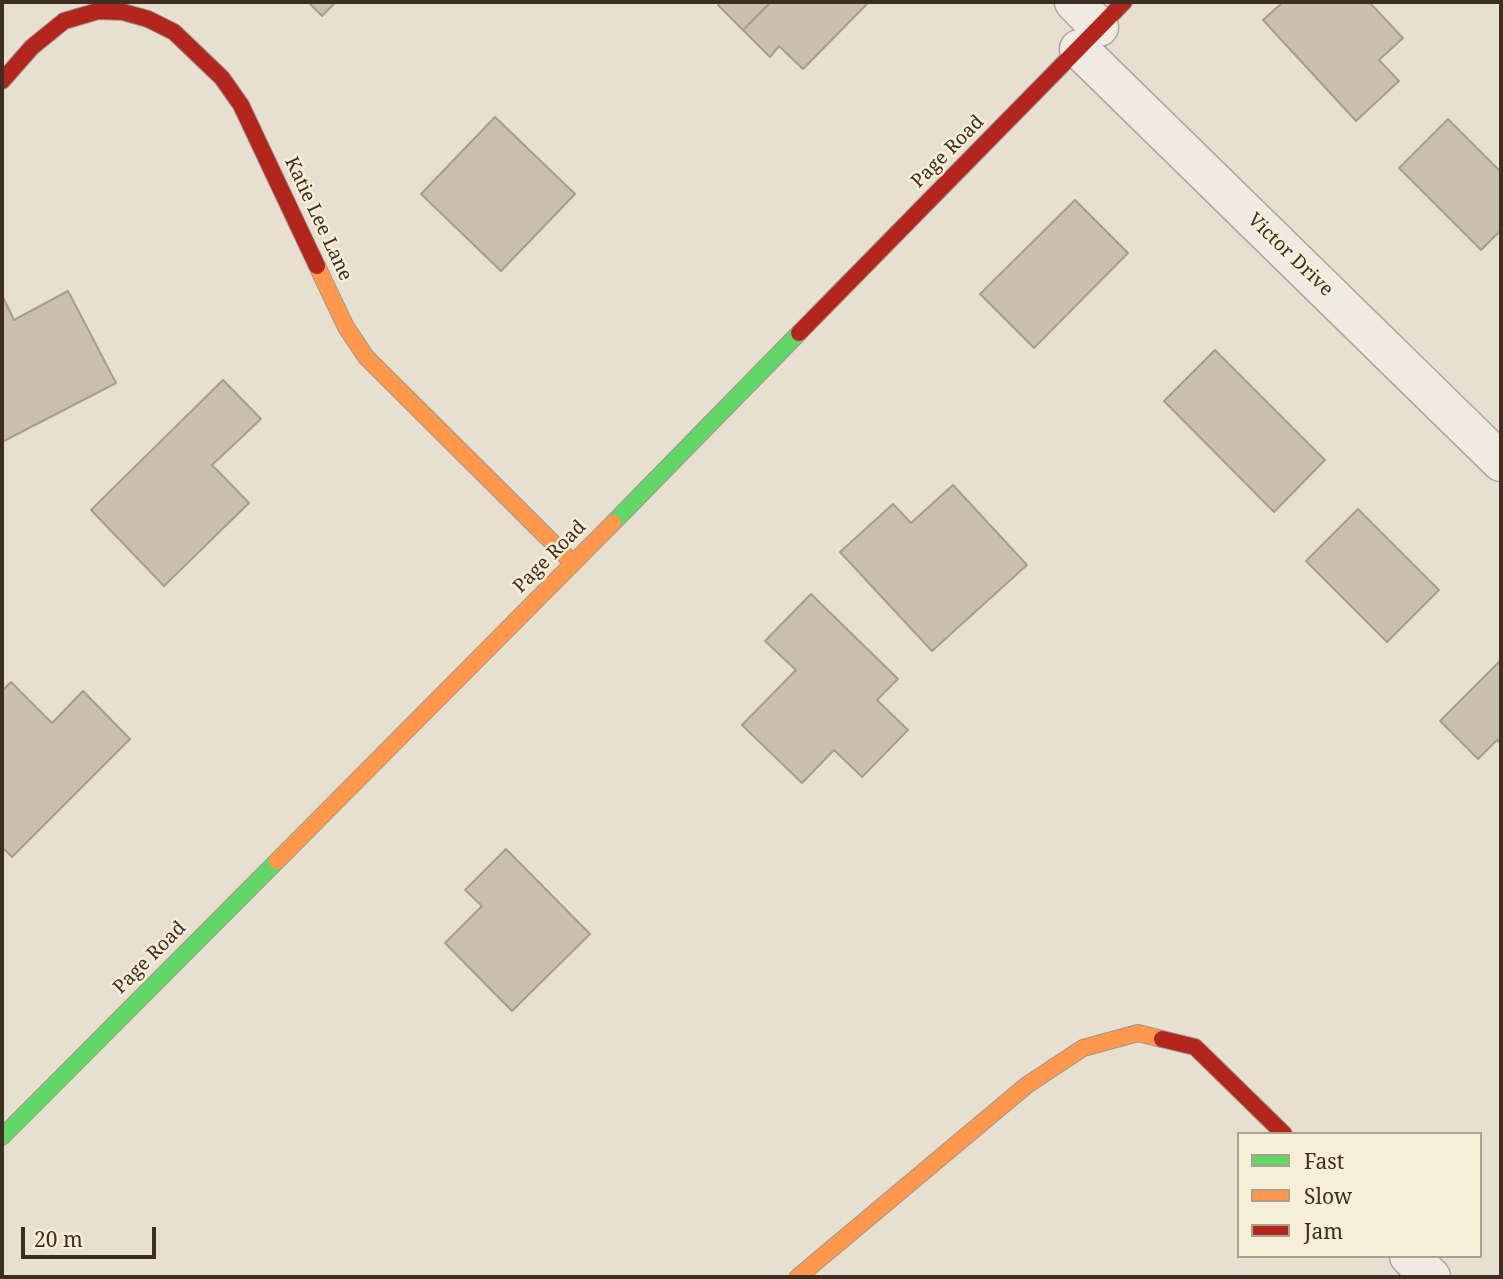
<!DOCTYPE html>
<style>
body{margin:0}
#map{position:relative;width:1503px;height:1279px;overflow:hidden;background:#e7e0d1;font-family:"Noto Serif",serif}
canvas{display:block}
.frame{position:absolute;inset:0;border:4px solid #3d2e20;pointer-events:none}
.legend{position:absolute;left:1237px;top:1132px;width:245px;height:126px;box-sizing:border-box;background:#f7eed8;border:2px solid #ada18e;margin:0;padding:9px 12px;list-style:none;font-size:21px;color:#3d2e20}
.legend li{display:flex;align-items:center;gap:14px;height:35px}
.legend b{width:35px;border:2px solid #ada18e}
.scale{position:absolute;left:21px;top:1227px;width:135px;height:32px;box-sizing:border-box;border:4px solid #3d2e20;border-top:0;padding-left:9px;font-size:21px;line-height:24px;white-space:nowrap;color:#3d2e20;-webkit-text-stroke:5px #f7eed8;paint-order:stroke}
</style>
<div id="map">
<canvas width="1503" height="1279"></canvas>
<div class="frame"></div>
<ul class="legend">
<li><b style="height:9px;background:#63d668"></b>Fast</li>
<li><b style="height:9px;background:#ff974d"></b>Slow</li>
<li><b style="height:9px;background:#b3261e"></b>Jam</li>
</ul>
<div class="scale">20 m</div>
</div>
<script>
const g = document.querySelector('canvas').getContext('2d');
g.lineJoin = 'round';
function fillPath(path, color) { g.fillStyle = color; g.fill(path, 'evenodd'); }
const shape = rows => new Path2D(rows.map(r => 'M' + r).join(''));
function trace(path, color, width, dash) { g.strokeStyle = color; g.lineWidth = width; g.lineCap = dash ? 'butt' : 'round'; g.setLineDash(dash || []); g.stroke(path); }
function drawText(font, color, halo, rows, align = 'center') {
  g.font = font + ' "Noto Serif",serif'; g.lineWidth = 5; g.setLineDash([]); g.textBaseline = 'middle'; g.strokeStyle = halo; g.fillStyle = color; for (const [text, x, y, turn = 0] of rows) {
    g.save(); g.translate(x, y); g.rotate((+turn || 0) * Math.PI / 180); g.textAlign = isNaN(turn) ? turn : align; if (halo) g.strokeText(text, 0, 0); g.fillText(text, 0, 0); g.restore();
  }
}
const building = shape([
 [308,2,336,2,322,16,308,2],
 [721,2,771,2,743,30,718,5,721,2],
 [771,2,869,2,803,69,779,46,770,57,743,30,771,2],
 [1283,2,1369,2,1403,38,1379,60,1399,81,1356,121,1263,20,1283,2],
 [495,117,575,194,501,271,421,194,495,117],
 [1448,119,1501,172,1501,230,1481,250,1399,168,1448,119],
 [1075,200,1128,253,1034,348,980,294,1075,200],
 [68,291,116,383,2,442,2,295,14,320,68,291],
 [1215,350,1325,460,1274,512,1164,401,1215,350],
 [223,380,261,419,212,465,249,503,164,586,91,510,223,380],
 [953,485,1027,565,932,651,840,552,893,504,911,523,953,485],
 [1358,509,1439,590,1387,642,1306,561,1358,509],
 [811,594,898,679,877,700,908,730,862,777,834,750,802,783,742,725,796,670,765,641,811,594],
 [1501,660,1501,744,1497,740,1478,759,1440,721,1501,660],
 [11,682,52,723,83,691,130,739,12,857,2,847,2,691,11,682],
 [506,849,590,934,512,1011,445,943,482,906,465,890,506,849]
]);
const street = shape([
 [1074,2,1099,27],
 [1079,49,1501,462],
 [1409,1256,1431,1277]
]);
const fast = shape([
 [613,523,799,333],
 [2,1137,277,861]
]);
const slow = shape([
 [317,266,346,327,366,357,573,563],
 [277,861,613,523],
 [798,1277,1027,1085,1083,1048,1138,1033,1162,1039]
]);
const jam = shape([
 [2,81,32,47,64,21,98,11,123,12,148,19,174,32,222,78,241,105,317,266],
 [799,333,1124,2],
 [1162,1039,1195,1047,1284,1134]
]);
const streetNames = [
 ["Page Road",948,152,-45],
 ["Katie Lee Lane",318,219,65],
 ["Victor Drive",1290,255,44],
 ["Page Road",550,557,-45],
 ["Page Road",150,958,-45]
];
fillPath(building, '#cbbfb2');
trace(building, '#a89c90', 2);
trace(street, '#ada599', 41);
trace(fast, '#9c958a', 18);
trace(slow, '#9c958a', 18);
trace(jam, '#9c958a', 18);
trace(street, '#efebe3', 38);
trace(fast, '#63d668', 16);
trace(slow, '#ff974d', 16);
trace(jam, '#b3261e', 16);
drawText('19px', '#3d2e20', '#f7eed8', streetNames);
</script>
